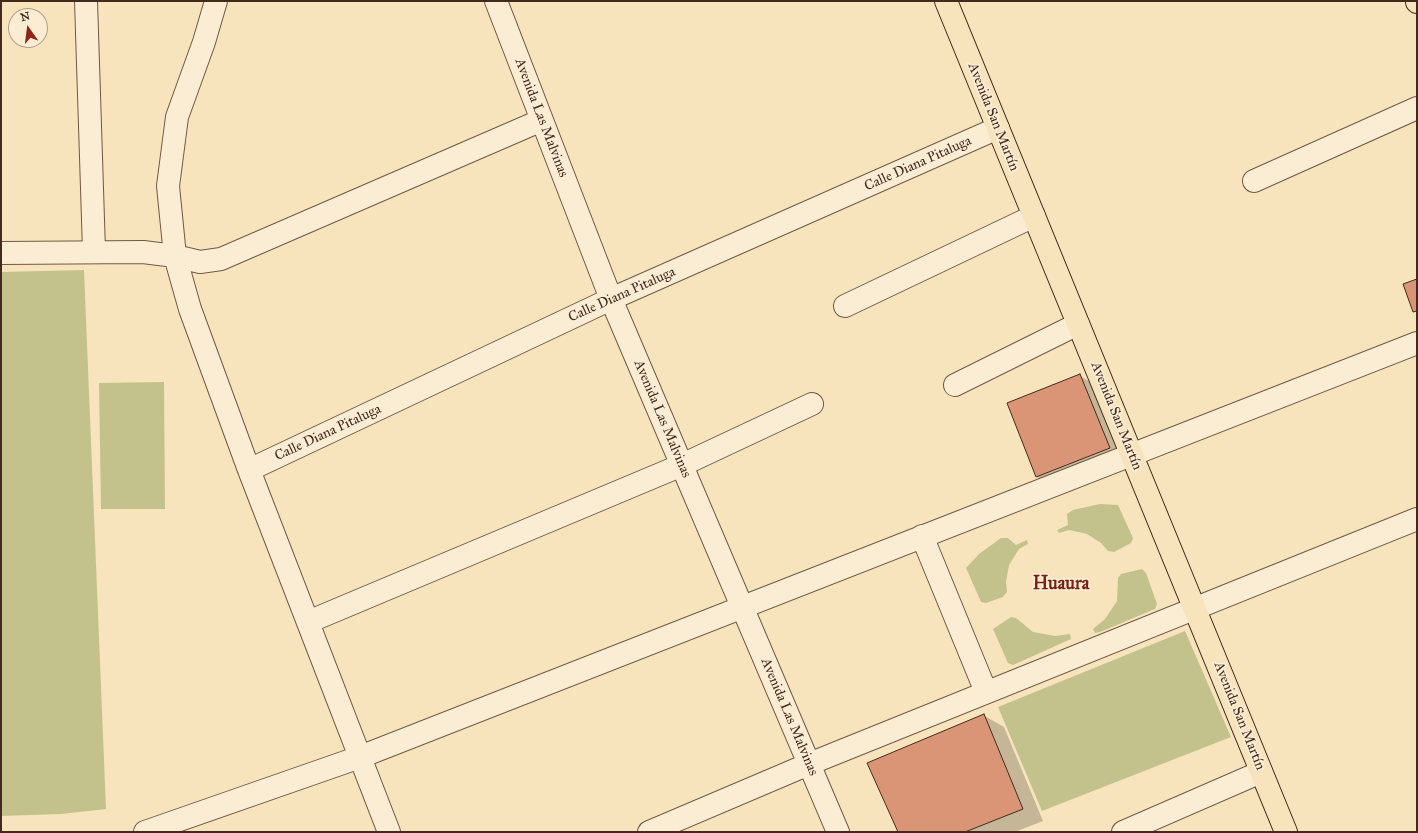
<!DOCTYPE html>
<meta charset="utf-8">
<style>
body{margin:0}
#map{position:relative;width:1418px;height:833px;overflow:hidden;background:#f7e4bd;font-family:"IM FELL Great Primer",serif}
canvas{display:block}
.frame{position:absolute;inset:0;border:2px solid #442a1d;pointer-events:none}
.north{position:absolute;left:8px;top:8px;width:40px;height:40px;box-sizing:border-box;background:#faedd4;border:1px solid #b19f8b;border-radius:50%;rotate:346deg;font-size:11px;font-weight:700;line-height:16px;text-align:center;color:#442a1d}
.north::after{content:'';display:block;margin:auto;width:14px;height:18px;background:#8f2418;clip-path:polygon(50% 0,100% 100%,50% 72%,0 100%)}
</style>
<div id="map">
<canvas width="1418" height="833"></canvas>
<div class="frame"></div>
<div class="north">N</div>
</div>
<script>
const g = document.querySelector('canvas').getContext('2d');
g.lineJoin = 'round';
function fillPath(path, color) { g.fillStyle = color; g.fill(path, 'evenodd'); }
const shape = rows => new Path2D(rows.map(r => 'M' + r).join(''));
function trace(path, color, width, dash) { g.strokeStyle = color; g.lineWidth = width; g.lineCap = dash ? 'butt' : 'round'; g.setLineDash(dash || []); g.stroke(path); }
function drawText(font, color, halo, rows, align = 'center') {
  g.font = font + ' "IM FELL Great Primer",serif'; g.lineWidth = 3.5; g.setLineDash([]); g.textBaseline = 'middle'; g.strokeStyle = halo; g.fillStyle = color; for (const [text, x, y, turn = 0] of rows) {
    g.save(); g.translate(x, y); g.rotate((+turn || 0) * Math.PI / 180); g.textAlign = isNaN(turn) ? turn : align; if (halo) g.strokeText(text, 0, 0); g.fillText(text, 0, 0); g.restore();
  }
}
const green = shape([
 [84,270,106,809,61,814,1,816,1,272],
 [164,382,165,509,101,509,99,383],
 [1100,504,1118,505,1133,538,1131,543,1114,552,1108,551,1101,543,1087,534,1069,530,1059,533,1057,530,1068,525,1067,514,1073,510],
 [1001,538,1008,538,1016,545,1027,540,1028,544,1019,549,1009,565,1006,582,1007,592,1003,597,986,603,981,602,966,568,979,554],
 [1142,569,1146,573,1157,604,1155,609,1100,632,1095,633,1093,629,1105,619,1117,601,1118,578,1121,574],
 [1011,617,1016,618,1033,632,1055,636,1070,634,1071,639,1013,665,1008,663,993,629],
 [1185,631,1231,737,1042,811,998,707]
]);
const shadow = shape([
 [1080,376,1096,385,1125,457,1053,486,1037,477],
 [983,715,1004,727,1043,821,1015,832,899,832]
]);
const building = shape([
 [1417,279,1417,311,1413,312,1403,284,1417,279],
 [1080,374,1110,448,1036,477,1007,403,1080,374],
 [984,714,1023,809,965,832,898,832,867,763,984,714]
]);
const minor = shape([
 [86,1,94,251],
 [216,1,204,42,177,117,168,186,175,256,190,309,249,470,389,832],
 [496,1,611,299,838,832],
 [1254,181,1417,108],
 [1,253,143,252,175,256,200,262,221,259,542,120],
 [845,306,1034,216],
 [955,385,1078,324],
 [249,470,611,299,998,128],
 [922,536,986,692],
 [308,622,682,465,812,404],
 [145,832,360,757,1417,343],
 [649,832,809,764,1417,519],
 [1123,832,1261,772]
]);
const major = shape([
 [946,1,1286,832],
 [1417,1,1417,2]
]);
const streetNames = [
 ["Avenida San Martín",993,117,68],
 ["Avenida Las Malvinas",541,118,69],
 ["Calle Diana Pitaluga",918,164,-24],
 ["Calle Diana Pitaluga",622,295,-24],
 ["Avenida San Martín",1116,416,68],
 ["Avenida Las Malvinas",662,419,67],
 ["Calle Diana Pitaluga",328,433,-25],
 ["Avenida San Martín",1239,716,68],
 ["Avenida Las Malvinas",789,717,67]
];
const districtNames = [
 ["Huaura",1061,585]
];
fillPath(green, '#c4c28c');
fillPath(shadow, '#0003');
fillPath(building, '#d99575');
trace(building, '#442a1d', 1);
trace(minor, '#715845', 24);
trace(major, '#442a1d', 24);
trace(minor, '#faedd4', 22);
trace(major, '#f7e4bd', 22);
drawText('14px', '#442a1d', '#faedd4', streetNames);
drawText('bold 18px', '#7a1f14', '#faedd4', districtNames);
</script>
